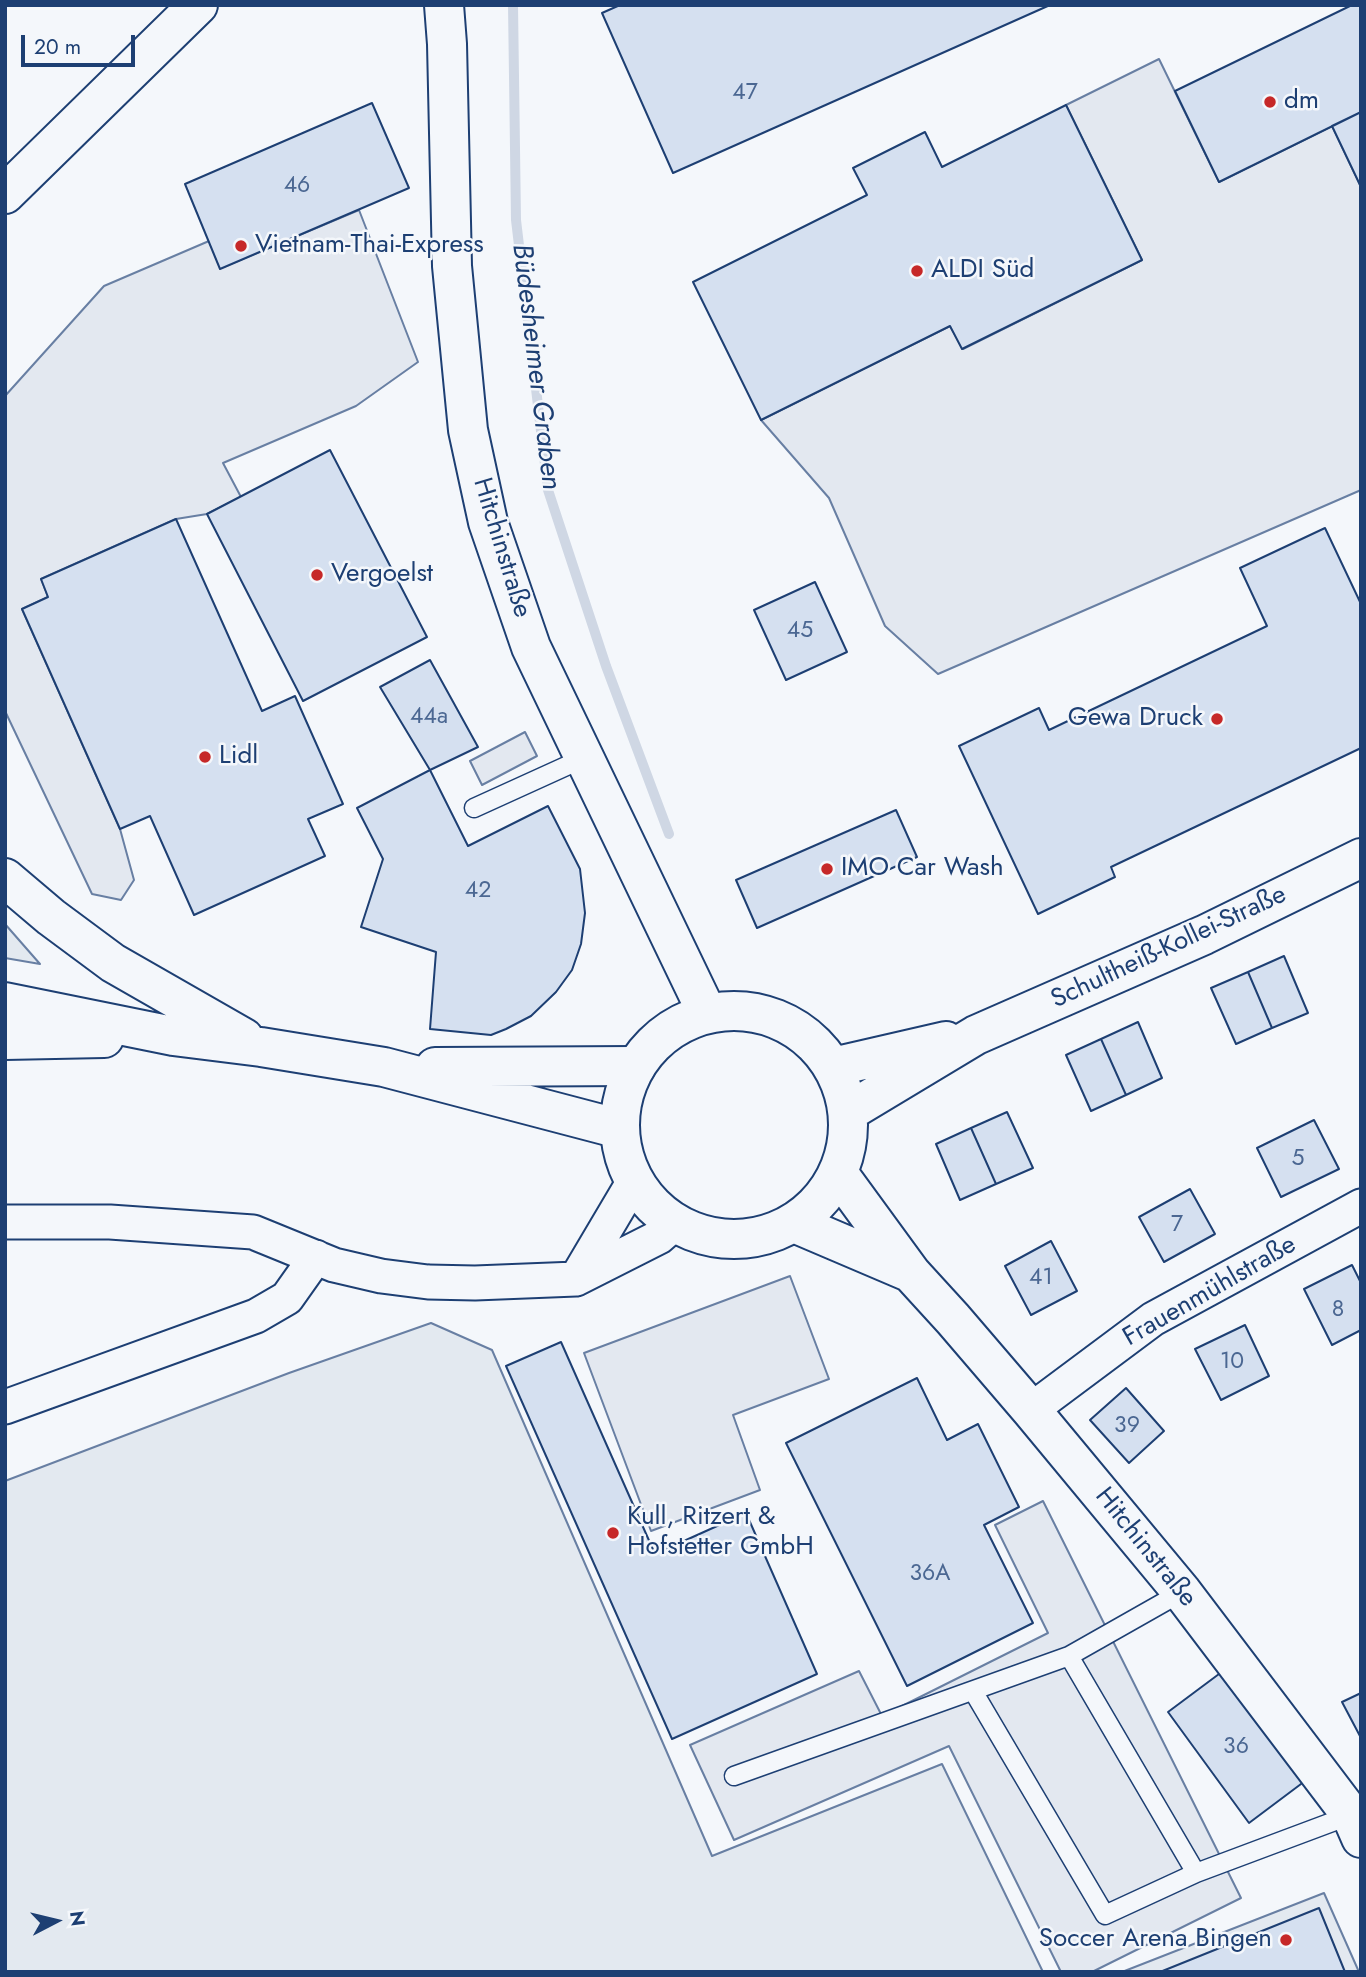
<!DOCTYPE html>
<meta charset="utf-8">
<style>
body{margin:0}
#map{position:relative;width:1366px;height:1977px;overflow:hidden;background:#f4f7fb;font-family:Jost,sans-serif}
canvas{display:block}
.frame{position:absolute;inset:0;border:7px solid #1d3f73;pointer-events:none}
.north{position:absolute;left:21px;top:1886px;width:70px;height:70px;-webkit-text-stroke:5px #f4f7fb;paint-order:stroke;rotate:83deg;font-size:19px;font-weight:700;line-height:28px;text-align:center;color:#1d3f73}
.north::after{content:'';display:block;margin:auto;width:24px;height:32px;background:#1d3f73;clip-path:polygon(50% 0,100% 100%,50% 72%,0 100%)}
.scale{position:absolute;left:21px;top:35px;width:114px;height:32px;box-sizing:border-box;border:4px solid #1d3f73;border-top:0;padding-left:9px;font-size:21px;line-height:24px;white-space:nowrap;color:#1d3f73;-webkit-text-stroke:5px #f4f7fb;paint-order:stroke}
</style>
<div id="map">
<canvas width="1366" height="1977"></canvas>
<div class="frame"></div>
<div class="north">N</div>
<div class="scale">20 m</div>
</div>
<script>
const g = document.querySelector('canvas').getContext('2d');
g.lineJoin = 'round';
function fillPath(path, color) { g.fillStyle = color; g.fill(path, 'evenodd'); }
const shape = rows => new Path2D(rows.map(r => 'M' + r).join(''));
function trace(path, color, width, dash) { g.strokeStyle = color; g.lineWidth = width; g.lineCap = dash ? 'butt' : 'round'; g.setLineDash(dash || []); g.stroke(path); }
function drawText(font, color, halo, rows, align = 'center') {
  g.font = font + ' Jost,sans-serif'; g.lineWidth = 5; g.setLineDash([]); g.textBaseline = 'middle'; g.strokeStyle = halo; g.fillStyle = color; for (const [text, x, y, turn = 0] of rows) {
    g.save(); g.translate(x, y); g.rotate((+turn || 0) * Math.PI / 180); g.textAlign = isNaN(turn) ? turn : align; if (halo) g.strokeText(text, 0, 0); g.fillText(text, 0, 0); g.restore();
  }
}
const green = shape([
 [5,924,40,964,5,958,5,924],
 [431,1323,492,1350,712,1856,942,1764,1043,1972,5,1972,5,1481,289,1373,431,1323],
 [1324,1893,1359,1972,1122,1972,1324,1893]
]);
const parking = shape([
 [1159,59,1219,182,1332,126,1361,187,1361,490,938,674,885,626,829,498,761,420,950,326,963,349,1142,260,1066,105,1159,59],
 [359,210,418,362,356,406,223,463,241,497,207,514,176,519,41,579,48,597,22,609,120,829,134,880,121,900,92,894,5,711,5,396,104,286,209,241,221,268,359,210],
 [525,732,537,756,482,785,470,761,525,732],
 [790,1276,829,1379,733,1415,760,1490,651,1531,584,1353,790,1276],
 [1043,1501,1241,1898,1092,1972,1061,1972,949,1746,734,1840,690,1745,859,1671,882,1716,1048,1633,995,1525,1043,1501]
]);
const stream = shape([
 [513,5,516,220,548,490,606,666,669,834]
]);
const building = shape([
 [620,5,1050,5,673,173,602,13,620,5],
 [1352,5,1361,5,1361,112,1219,182,1175,91,1352,5],
 [372,103,409,188,220,269,185,184,372,103],
 [1066,105,1142,260,962,349,950,326,761,420,693,282,867,195,853,168,925,132,942,167,1066,105],
 [1361,112,1361,187,1332,126,1361,112],
 [330,450,427,637,303,701,207,514,330,450],
 [176,519,262,711,295,696,343,804,308,819,325,856,194,915,150,816,120,829,22,609,48,597,41,579,176,519],
 [1325,528,1361,604,1361,748,1111,867,1115,877,1038,914,959,746,1039,708,1049,730,1267,626,1240,568,1325,528],
 [815,582,847,652,786,680,754,610,815,582],
 [430,660,478,747,430,770,380,687,430,660],
 [430,770,468,846,548,806,580,869,585,913,581,944,572,970,556,992,531,1016,506,1029,491,1035,430,1029,436,952,361,927,383,859,357,808,430,770],
 [896,810,917,857,757,928,736,880,896,810],
 [1284,956,1308,1013,1272,1028,1248,972,1284,956],
 [1248,972,1272,1028,1236,1044,1211,988,1248,972],
 [1138,1022,1162,1078,1126,1095,1101,1039,1138,1022],
 [1101,1039,1126,1095,1091,1111,1066,1055,1101,1039],
 [1007,1112,1033,1168,996,1184,971,1128,1007,1112],
 [1314,1120,1339,1169,1281,1197,1257,1148,1314,1120],
 [971,1128,996,1184,960,1200,936,1144,971,1128],
 [1190,1189,1215,1234,1164,1262,1139,1217,1190,1189],
 [1051,1241,1077,1291,1031,1315,1005,1266,1051,1241],
 [1352,1265,1361,1283,1361,1330,1332,1345,1304,1289,1352,1265],
 [1245,1325,1269,1376,1221,1400,1195,1349,1245,1325],
 [561,1342,655,1554,746,1513,817,1674,672,1739,506,1366,561,1342],
 [917,1378,947,1440,978,1424,1019,1507,984,1525,1033,1623,907,1686,786,1443,917,1378],
 [1126,1388,1164,1431,1129,1463,1090,1420,1126,1388],
 [1223,1671,1305,1781,1249,1823,1168,1712,1223,1671],
 [1361,1693,1361,1738,1342,1702,1361,1693],
 [1319,1908,1345,1972,1160,1972,1319,1908]
]);
const lane = shape([
 [474,808,584,758],
 [1069,1656,1196,1873],
 [973,1691,1105,1915,1196,1873,1351,1815],
 [734,1776,1069,1656,1182,1592]
]);
const street = shape([
 [5,1222,110,1222,253,1232,334,1265,381,1276,428,1282,475,1283,576,1279,659,1237,675,1223],
 [576,1279,634,1181],
 [5,1407,256,1316,287,1298,316,1257],
 [1031,1410,1153,1319,1361,1206]
]);
const secondary = shape([
 [444,5,447,44,452,266,468,430,488,522,531,647,707,1013],
 '620 1125a114 114 0 1 1 228 0a114 114 0 1 1-228 0Z',
 [833,1067,946,1041],
 [848,1112,976,1035,1204,935,1361,858],
 [838,1173,911,1273,953,1319,1031,1410,1182,1592,1351,1815,1361,1838],
 [794,1223,909,1272]
]);
const highway = shape([
 [5,194,198,5],
 [5,878,51,917,113,963,244,1038],
 [5,1002,173,1036,261,1047,384,1067,620,1129],
 [5,1040,104,1038],
 [435,1067,636,1066]
]);
const markers = [
 [1270,102,7,"#c62828"],
 [241,246,7,"#c62828"],
 [917,271,7,"#c62828"],
 [317,575,7,"#c62828"],
 [1217,719,7,"#c62828"],
 [205,757,7,"#c62828"],
 [827,869,7,"#c62828"],
 [613,1533,7,"#c62828"],
 [1286,1940,7,"#c62828"]
];
const numberNames = [
 ["47",745,93],
 ["46",297,186],
 ["45",800,631],
 ["44a",429,717],
 ["42",478,891],
 ["5",1298,1159],
 ["7",1177,1225],
 ["41",1041,1278],
 ["8",1338,1310],
 ["10",1232,1362],
 ["39",1127,1426],
 ["36A",930,1574],
 ["36",1236,1747]
];
const poiNames = [
 ["dm",1284,102],
 ["Vietnam-Thai-Express",255,246],
 ["ALDI Süd",931,271],
 ["Vergoelst",331,575],
 ["Gewa Druck",1203,719,"right"],
 ["Lidl",219,757],
 ["IMO Car Wash",841,869],
 ["Kull, Ritzert &",627,1518],
 ["Hofstetter GmbH",627,1548],
 ["Soccer Arena Bingen",1272,1940,"right"]
];
const streetNames = [
 ["Hitchinstraße",501,548,73],
 ["Schultheiß-Kollei-Straße",1169,948,-25],
 ["Frauenmühlstraße",1210,1292,-30],
 ["Hitchinstraße",1145,1548,51]
];
const waterNames = [
 ["Büdesheimer Graben",535,367,83]
];
fillPath(green, '#e3e9f0');
trace(green, '#687fa3', 2);
fillPath(parking, '#e3e8f0');
trace(parking, '#687fa3', 2);
trace(stream, '#cfd7e4', 10);
fillPath(building, '#d5e0f0');
trace(building, '#1d3f73', 2);
trace(lane, '#1d3f73', 21);
trace(street, '#1d3f73', 37);
trace(secondary, '#1d3f73', 42);
trace(highway, '#1d3f73', 42);
trace(lane, '#f4f7fb', 18);
trace(street, '#f4f7fb', 33);
trace(secondary, '#f4f7fb', 38);
trace(highway, '#f4f7fb', 38);
for (const [x, y, r, color] of markers) { const dot = new Path2D(); dot.arc(x, y, r, 0, 2 * Math.PI); g.fillStyle = color; g.fill(dot); trace(dot, '#f4f7fb', 2.5); }
drawText('23px', '#4b6792', null, numberNames);
drawText('26px', '#1d3f73', '#f4f7fb', poiNames, 'left');
drawText('26px', '#1d3f73', '#f4f7fb', streetNames);
drawText('italic 28px', '#1d3f73', '#f4f7fb', waterNames);
</script>
